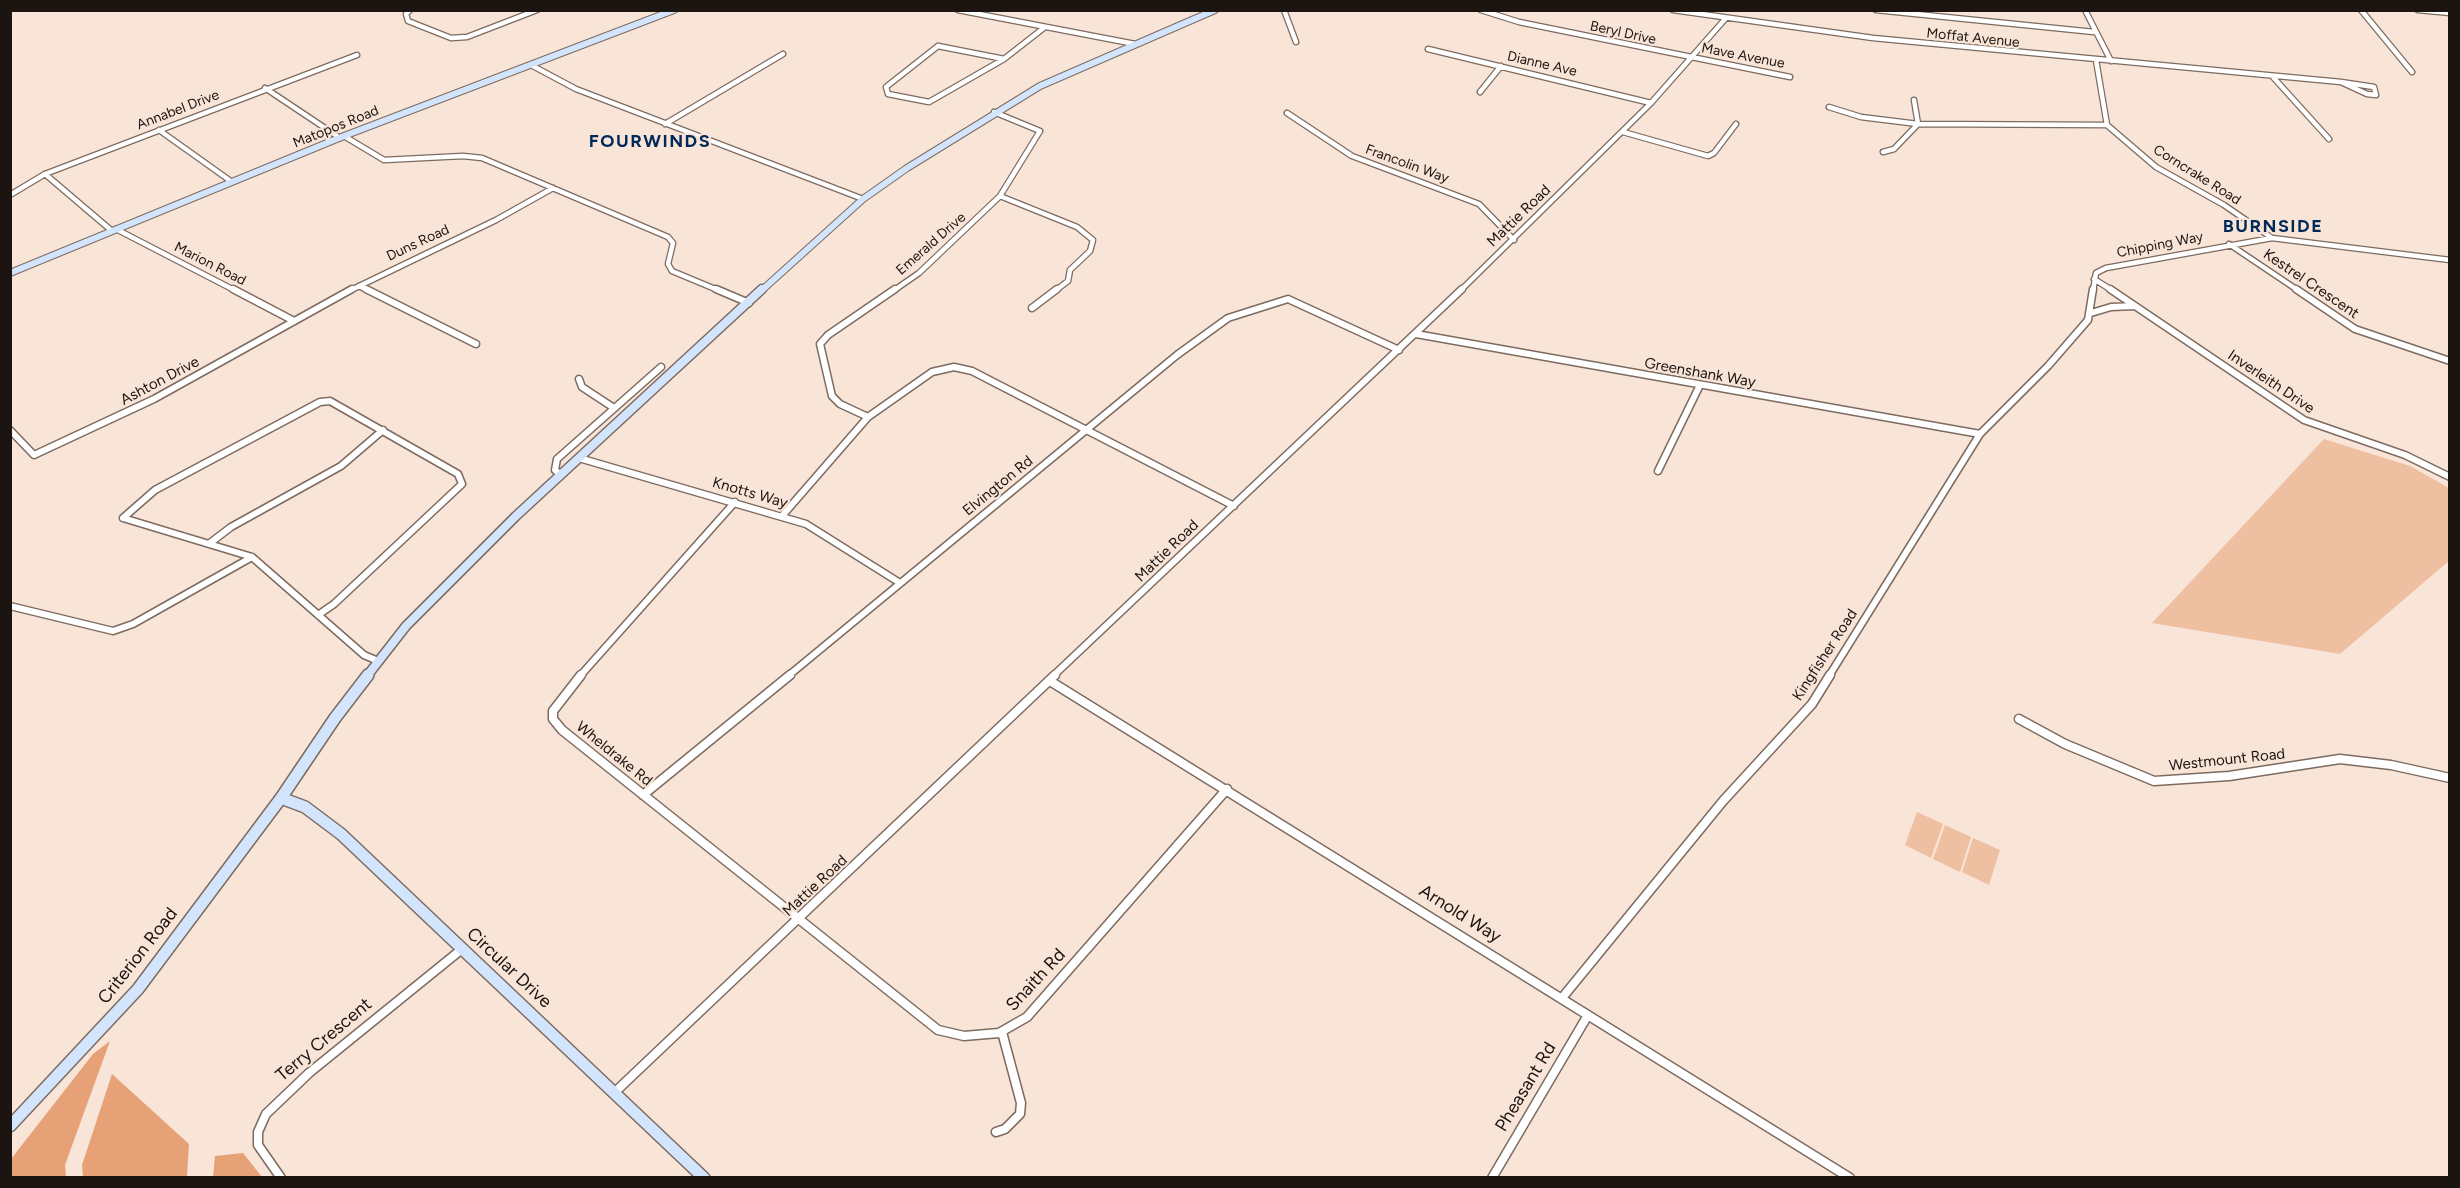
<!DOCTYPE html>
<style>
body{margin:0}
#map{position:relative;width:2460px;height:1188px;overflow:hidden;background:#f9e4d8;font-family:Figtree,sans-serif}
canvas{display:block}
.frame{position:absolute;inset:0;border:12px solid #1b1410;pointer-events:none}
</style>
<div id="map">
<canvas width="2460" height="1188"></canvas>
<div class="frame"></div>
</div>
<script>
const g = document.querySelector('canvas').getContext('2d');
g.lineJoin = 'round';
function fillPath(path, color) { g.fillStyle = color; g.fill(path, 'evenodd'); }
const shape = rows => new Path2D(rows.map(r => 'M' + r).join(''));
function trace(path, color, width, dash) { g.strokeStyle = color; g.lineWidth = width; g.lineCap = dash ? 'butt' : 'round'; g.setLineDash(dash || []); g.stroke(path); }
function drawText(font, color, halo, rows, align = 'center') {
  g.font = font + ' Figtree,sans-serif'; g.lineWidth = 4.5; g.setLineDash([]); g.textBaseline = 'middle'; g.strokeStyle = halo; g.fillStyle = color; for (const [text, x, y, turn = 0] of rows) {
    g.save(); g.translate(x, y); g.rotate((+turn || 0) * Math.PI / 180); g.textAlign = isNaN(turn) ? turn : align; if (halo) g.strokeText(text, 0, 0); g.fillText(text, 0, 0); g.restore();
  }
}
const green = shape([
 [2324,439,2410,466,2449,488,2449,561,2340,654,2152,623],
 [1917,812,1943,824,1931,858,1905,845],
 [1945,825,1971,837,1960,872,1933,859],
 [1973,838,2000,850,1989,885,1962,872]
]);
const forest = shape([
 [110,1041,65,1165,66,1177,11,1177,11,1159,93,1054],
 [112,1074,189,1144,187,1177,83,1177,82,1165],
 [243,1153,262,1177,213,1177,215,1156]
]);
const streetFar2 = shape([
 [410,10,406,14,408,21,451,38,467,37,537,10],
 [958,10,1135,44],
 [1284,10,1296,42],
 [1481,10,1519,22,1790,77],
 [1673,10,1873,38,2341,82],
 [1876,10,2094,32],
 [2085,10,2111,61],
 [2361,10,2412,72],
 [2418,10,2450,13],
 [938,46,1004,59,929,102,888,94,886,87,938,46],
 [1428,49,1651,103],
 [1004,59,1045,27],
 [2096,60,2107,125,2156,167,2224,205,2272,238],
 [531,65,576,89,863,199],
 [2273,77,2329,139],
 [2341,82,2374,87,2376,95,2367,94,2341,82],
 [265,88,340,138],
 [1480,92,1501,66],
 [1829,107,1861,117,1918,124,1914,100],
 [1287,113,1352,156,1479,204,1514,240],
 [665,124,783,54],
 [159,130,232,182],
 [1623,132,1708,156,1714,153,1736,124],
 [344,136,384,160,463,156,482,158,668,237,673,243,668,264,672,271,720,291],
 [1883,152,1894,149,1918,124,2107,125],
 [45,174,112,231],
 [10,195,45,174,357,55],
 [1000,196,1077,227,1093,240,1090,251,1070,270,1068,281,1055,291],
 [116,229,236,291],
 [2229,244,2299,291],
 [2094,279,2113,291],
 [359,286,369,291],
 [349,291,496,220,553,188],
 [893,291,919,273,1000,196,1040,131,994,112],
 [1460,291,1651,103,1726,18],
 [2093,291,2096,273,2106,268,2272,238,2450,260]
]);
const streetFar1 = shape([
 [233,289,294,321],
 [366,289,476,344],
 [716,289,749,303],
 [2110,289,2304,420,2405,455,2450,477],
 [2296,289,2355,329,2450,361],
 [1032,308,1057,289],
 [2091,313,2111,307,2135,306],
 [1416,334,1980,434],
 [579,379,582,387,614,408],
 [868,417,840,404,832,396,820,344,828,335,895,289],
 [10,430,34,455,154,399,352,289],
 [579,458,806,524,900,583],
 [1658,471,1700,385],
 [561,475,555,470,557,459,661,367],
 [782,516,868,417,932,372,954,367,972,371,1234,506],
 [123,518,155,490,320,402,330,401,458,474,462,484,334,604,318,615],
 [123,518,252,557,364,655,378,661],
 [210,543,231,527,341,466,383,430],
 [10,606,113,631,133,624,252,557],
 [580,676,735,502],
 [788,676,1177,355,1228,318,1288,299,1399,350],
 [1053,676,1462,289],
 [1829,676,1980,434,2048,366,2088,320,2093,289]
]);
const street = shape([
 [581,675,553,711,553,719,562,730,938,1030,964,1036,999,1033,1027,1017,1227,789],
 [1050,681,1850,1178],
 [2019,719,2065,744,2154,781,2229,776,2340,759,2391,765,2450,778],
 [643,795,790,675],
 [1562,998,1723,801,1812,704,1830,675],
 [615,1092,1055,675],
 [996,1132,1005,1129,1020,1114,1021,1103,1002,1032],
 [281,1178,258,1145,258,1132,266,1114,309,1073,462,949],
 [1492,1178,1588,1015]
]);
const secondaryFar2 = shape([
 [10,273,344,136,674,10],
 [761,291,863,199,907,168,1040,86,1215,10]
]);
const secondaryFar1 = shape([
 [367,676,406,626,516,516,762,289]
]);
const secondary = shape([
 [281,798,305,807,341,834,704,1178],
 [10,1126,138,989,281,798,335,718,368,675]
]);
const farStreetnames = [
 ["Beryl Drive",1623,33,12],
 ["Moffat Avenue",1973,38,6],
 ["Mave Avenue",1743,56,11],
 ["Dianne Ave",1542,64,13],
 ["Annabel Drive",178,110,-21],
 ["Matopos Road",336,127,-22],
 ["Francolin Way",1407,164,20],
 ["Corncrake Road",2197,175,32],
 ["Duns Road",418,243,-25],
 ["Emerald Drive",931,244,-41],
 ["Chipping Way",2160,245,-11],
 ["Marion Road",210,264,27]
];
const streetNames = [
 ["Mattie Road",1519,216,-44],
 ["Kestrel Crescent",2311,284,34],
 ["Greenshank Way",1700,373,10],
 ["Ashton Drive",160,381,-28],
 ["Inverleith Drive",2271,382,34],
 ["Elvington Rd",998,486,-39],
 ["Knotts Way",750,493,16],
 ["Mattie Road",1167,551,-44],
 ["Kingfisher Road",1825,655,-57],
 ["Wheldrake Rd",614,754,39],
 ["Westmount Road",2227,760,-6],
 ["Mattie Road",815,886,-43]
];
const farDistrictnames = [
 ["FOURWINDS",650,142],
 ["BURNSIDE",2273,227]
];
const nearStreetnames = [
 ["Arnold Way",1460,914,32],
 ["Criterion Road",138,956,-52],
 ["Circular Drive",509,968,43],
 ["Snaith Rd",1036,980,-47],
 ["Terry Crescent",324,1040,-40],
 ["Pheasant Rd",1526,1087,-59]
];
fillPath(green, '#efbfa2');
fillPath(forest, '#e6a176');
trace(streetFar2, '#7d6b60', 7);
trace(streetFar1, '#7d6b60', 9);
trace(street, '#7d6b60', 11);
trace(secondaryFar2, '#7d6b60', 8);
trace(secondaryFar1, '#7d6b60', 11);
trace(secondary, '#7d6b60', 14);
trace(streetFar2, '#fff', 4.5);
trace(streetFar1, '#fff', 6);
trace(street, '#fff', 8);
trace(secondaryFar2, '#d3e5fd', 6);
trace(secondaryFar1, '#d3e5fd', 8);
trace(secondary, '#d3e5fd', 11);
drawText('14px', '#1b1410', '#f9e4d8', farStreetnames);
drawText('15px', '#1b1410', '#f9e4d8', streetNames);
g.letterSpacing = '1.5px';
drawText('bold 18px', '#00295a', '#f9e4d8', farDistrictnames);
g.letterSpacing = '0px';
drawText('18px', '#1b1410', '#f9e4d8', nearStreetnames);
</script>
